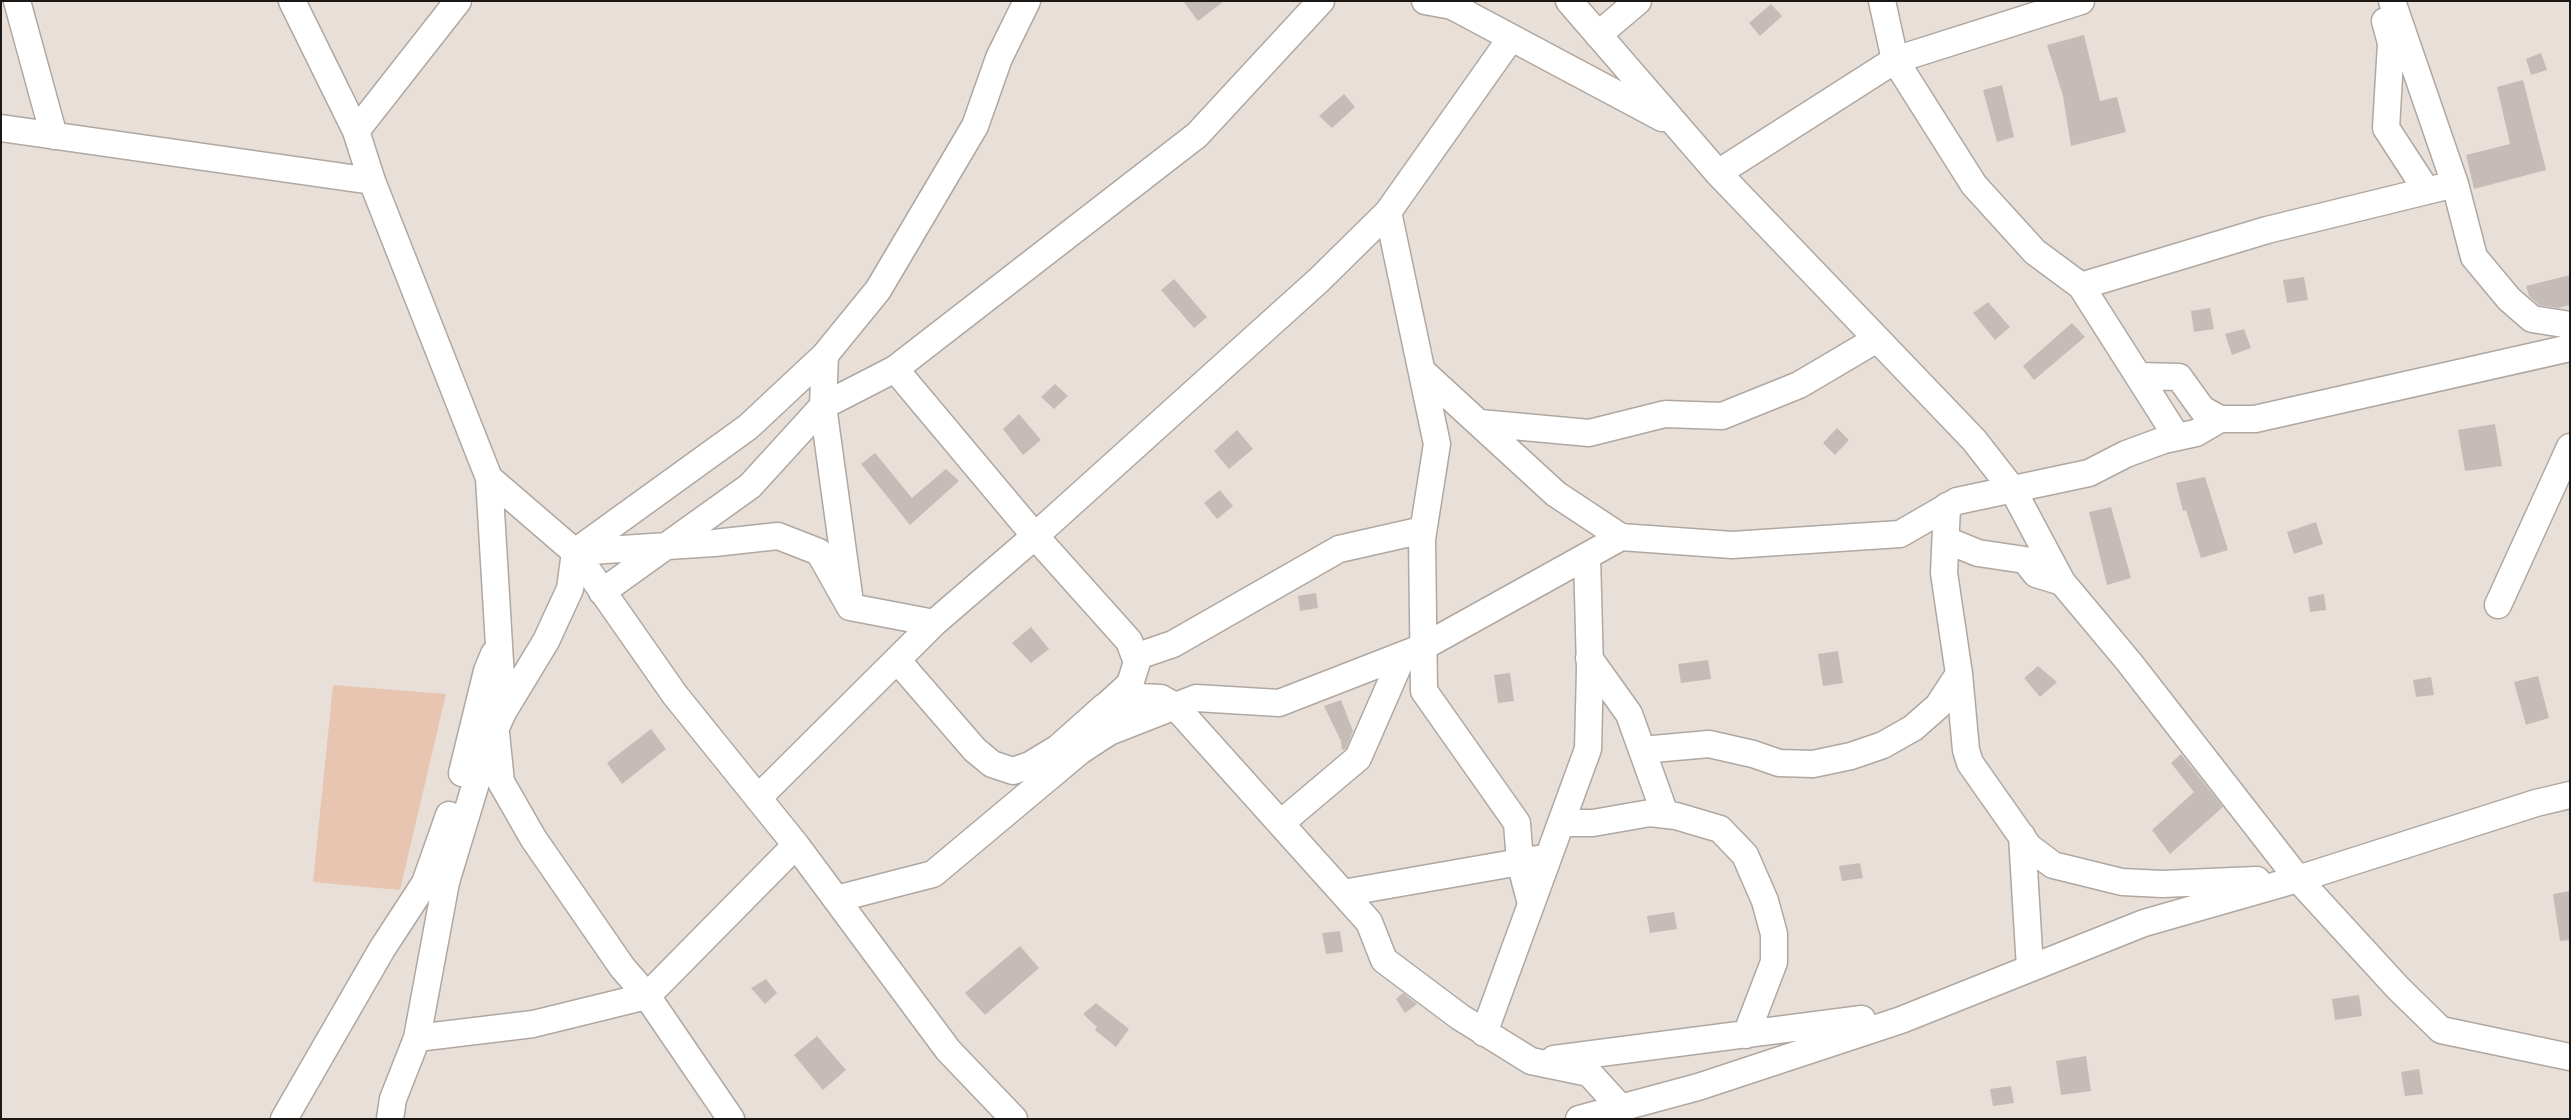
<!DOCTYPE html>
<style>
body{margin:0}
#map{position:relative;width:2571px;height:1120px;overflow:hidden;background:#e8dfd9;font-family:Georgia,serif}
canvas{display:block}
.frame{position:absolute;inset:0;border:2px solid #1c1816;pointer-events:none}
</style>
<div id="map">
<canvas width="2571" height="1120"></canvas>
<div class="frame"></div>
</div>
<script>
const g = document.querySelector('canvas').getContext('2d');
g.lineJoin = 'round';
function fillPath(path, color) { g.fillStyle = color; g.fill(path, 'evenodd'); }
const shape = rows => new Path2D(rows.map(r => 'M' + r).join(''));
function trace(path, color, width, dash) { g.strokeStyle = color; g.lineWidth = width; g.lineCap = dash ? 'butt' : 'round'; g.setLineDash(dash || []); g.stroke(path); }
const green = shape([
 [333,685,446,694,400,890,313,882]
]);
const building = shape([
 [1183,1,1224,1,1198,21],
 [1771,4,1782,16,1760,36,1749,23],
 [2084,35,2100,101,2117,97,2126,132,2071,146,2063,96,2047,45],
 [2541,53,2547,70,2531,75,2526,59],
 [2523,80,2546,170,2474,189,2466,155,2510,144,2497,87],
 [2002,85,2014,137,1997,142,1983,90],
 [1344,94,1355,107,1332,128,1319,116],
 [2570,275,2570,305,2558,308,2539,305,2529,296,2526,286],
 [2304,277,2308,300,2287,303,2283,280],
 [1174,279,1207,317,1194,328,1161,290],
 [1988,302,2010,327,1995,340,1973,313],
 [2210,308,2214,329,2194,332,2191,311],
 [2072,323,2085,337,2034,380,2023,366],
 [2244,329,2251,348,2232,355,2225,334],
 [1055,384,1068,396,1054,409,1041,397],
 [1019,414,1041,440,1023,455,1003,429],
 [2495,424,2502,466,2465,471,2458,430],
 [1837,428,1849,440,1835,455,1823,443],
 [1237,430,1253,449,1229,469,1214,451],
 [875,453,912,498,946,469,959,481,910,525,861,464],
 [2205,477,2228,550,2201,558,2186,510,2183,511,2176,483],
 [1220,490,1233,506,1217,519,1204,503],
 [2111,507,2131,578,2107,585,2089,512],
 [2316,522,2323,544,2294,554,2287,532],
 [1316,593,1318,608,1300,611,1298,596],
 [2324,594,2326,610,2310,612,2308,597],
 [1031,627,1049,649,1031,663,1012,643],
 [1838,651,1843,683,1823,686,1818,654],
 [1708,660,1711,679,1681,683,1678,664],
 [2038,666,2057,682,2040,697,2024,678],
 [1510,673,1514,701,1498,703,1494,675],
 [2538,676,2549,718,2526,725,2514,682],
 [2431,677,2434,695,2416,697,2413,680],
 [1341,700,1353,731,1346,749,1342,750,1341,741,1324,706],
 [651,729,666,749,622,784,607,763],
 [2181,754,2223,807,2170,854,2152,830,2194,792,2171,763],
 [1860,863,1863,878,1842,881,1839,866],
 [2570,891,2570,940,2560,941,2553,894],
 [1674,912,1677,929,1650,933,1647,916],
 [1340,931,1343,952,1326,954,1322,933],
 [1020,946,1039,968,985,1015,965,993],
 [766,979,777,993,765,1004,751,988],
 [1403,993,1417,1004,1405,1013,1396,999],
 [2359,995,2362,1016,2335,1020,2332,999],
 [1096,1003,1129,1029,1116,1047,1095,1030,1097,1027,1083,1014],
 [817,1036,846,1070,823,1090,794,1055],
 [2086,1056,2091,1091,2061,1095,2056,1061],
 [2419,1069,2423,1094,2405,1096,2401,1072],
 [2011,1086,2014,1103,1993,1106,1990,1089]
]);
const minor = shape([
 [17,1,54,136],
 [292,1,356,131,372,181,489,478,503,712],
 [1425,1,1452,6,1662,118],
 [1569,1,1718,173,1974,440,2013,490,2062,582,2129,662,2298,879,2398,988,2441,1030,2570,1057],
 [1882,1,1895,60,1974,185,2035,252,2081,286,2177,437],
 [2392,1,2455,184,2474,257,2509,299,2532,319,2570,325],
 [2385,21,2391,43,2386,128,2427,191],
 [1598,35,1638,1],
 [1511,38,1388,212,1437,444,1422,539,1424,691,1517,823,1520,862,1531,904],
 [1,128,372,181],
 [356,131,458,1],
 [1718,173,1895,60,2081,1],
 [2081,286,2267,230,2455,184],
 [825,355,823,406,849,595],
 [895,369,1035,536,1129,641,1137,662,1130,684,1107,705],
 [1423,372,1556,494,1621,537],
 [2139,376,2179,377,2202,409,2220,419,2255,419,2570,348],
 [1480,423,1589,433,1665,414,1722,416,1799,385,1877,339],
 [489,478,575,552,675,695,796,845,948,1050,1014,1119],
 [1946,540,1978,553,2025,560,2036,574,2062,582],
 [575,552,714,543,778,536,819,552,850,607,934,623],
 [602,592,750,486,823,406,895,369,1197,135,1321,1],
 [2498,605,2570,447],
 [1135,657,1173,644,1339,549,1423,530],
 [1589,658,1629,714,1665,814],
 [897,660,975,750,992,764,1013,771,1030,765,1058,748,1104,707,1138,697,1161,698,1175,706,1369,922,1384,960,1460,1017,1531,1061,1589,1073,1620,1107],
 [1959,674,1966,750,1970,763,2029,847,2053,865,2122,882,2162,884,2257,880],
 [496,733,501,782,533,838,622,967,647,996,731,1119],
 [1642,750,1709,744,1753,754,1779,763,1813,764,1851,756,1883,745,1913,728,1938,706,1959,674,1944,573,1947,506],
 [462,773,487,671,494,654],
 [758,798,934,623,1035,536,1319,280,1388,212],
 [1281,823,1358,758,1403,655],
 [1561,823,1593,823,1650,813,1676,816,1720,829,1745,855,1765,901,1774,934,1774,962,1746,1035],
 [2022,836,2030,968],
 [1343,893,1537,859],
 [836,899,933,874,1080,751,1109,732,1196,698,1279,703,1423,647,1621,537,1732,545,1900,534,1957,501,2089,473,2126,454,2164,440,2196,433,2220,419],
 [1484,1033,1588,749,1590,669,1587,556],
 [417,1038,533,1024,647,996,796,845],
 [1554,1059,1862,1019],
 [284,1119,382,949,425,883,449,815],
 [390,1119,393,1099,417,1038,446,882,486,750,503,712,546,641,570,589,575,552,748,427,825,355,878,290,975,126,999,58,1027,1],
 [1579,1119,1698,1087,1901,1020,2144,923,2298,879,2536,803,2570,795]
]);
fillPath(green, '#e7c5b0');
fillPath(building, '#c5bcb7');
trace(minor, '#b0a7a1', 29);
trace(minor, '#fff', 26);
</script>
